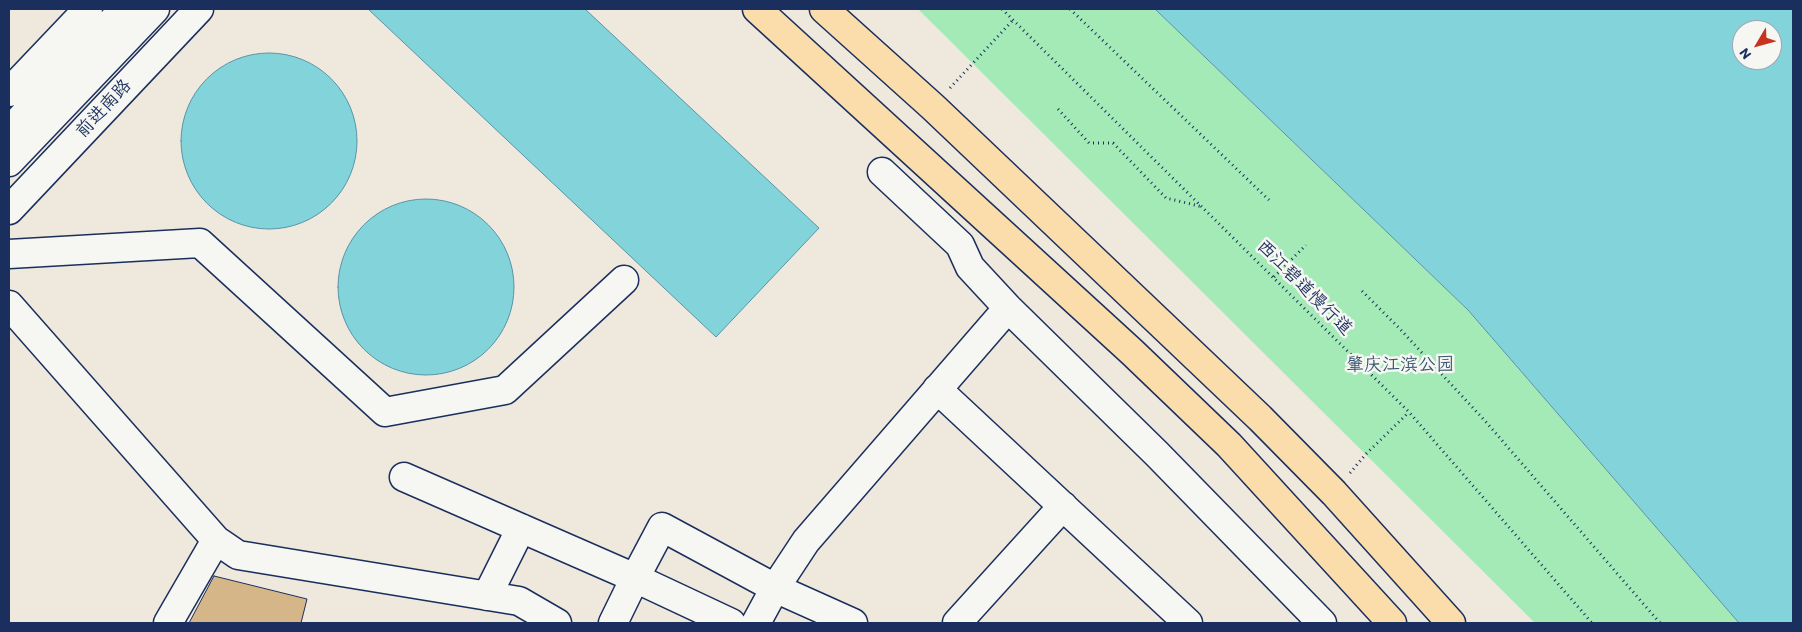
<!DOCTYPE html>
<meta charset="utf-8">
<style>
body{margin:0}
#map{position:relative;width:1802px;height:632px;overflow:hidden;background:#efe9dd;font-family:Itim,sans-serif}
canvas{display:block}
.frame{position:absolute;inset:0;border:10px solid #1b2f5e;pointer-events:none}
.north{position:absolute;left:1732px;top:20px;width:50px;height:50px;box-sizing:border-box;background:#f6f6f2;border:1px solid #9ea6b7;border-radius:50%;rotate:233deg;font-size:14px;font-weight:700;line-height:20px;text-align:center;color:#1b2f5e}
.north::after{content:'';display:block;margin:auto;width:18px;height:22px;background:#c8321e;clip-path:polygon(50% 0,100% 100%,50% 72%,0 100%)}
</style>
<div id="map">
<canvas width="1802" height="632"></canvas>
<div class="frame"></div>
<div class="north">N</div>
</div>
<script>
const g = document.querySelector('canvas').getContext('2d');
g.lineJoin = 'round';
function fillPath(path, color) { g.fillStyle = color; g.fill(path, 'evenodd'); }
const shape = rows => new Path2D(rows.map(r => 'M' + r).join(''));
function trace(path, color, width, dash) { g.strokeStyle = color; g.lineWidth = width; g.lineCap = dash ? 'butt' : 'round'; g.setLineDash(dash || []); g.stroke(path); }
function drawText(font, color, halo, rows, align = 'center') {
  g.font = font + ' Itim,"LXGW WenKai TC",sans-serif'; g.lineWidth = 5; g.setLineDash([]); g.textBaseline = 'middle'; g.strokeStyle = halo; g.fillStyle = color; for (const [text, x, y, turn = 0] of rows) {
    g.save(); g.translate(x, y); g.rotate((+turn || 0) * Math.PI / 180); g.textAlign = isNaN(turn) ? turn : align; if (halo) g.strokeText(text, 0, 0); g.fillText(text, 0, 0); g.restore();
  }
}
const green = shape([
 [918,9,1155,9,1468,310,1739,623,1535,623]
]);
const water = shape([
 [368,9,585,9,819,228,716,337,368,9],
 [1155,9,1793,9,1793,623,1739,623,1468,310,1155,9],
 [1742,30,1772,30,1772,60,1742,60,1742,30],
 '181 141a88 88 0 1 1 176 0a88 88 0 1 1-176 0Z',
 '338 287a88 88 0 1 1 176 0a88 88 0 1 1-176 0Z'
]);
const building = shape([
 [214,576,307,599,301,623,189,623,214,576]
]);
const path = shape([
 [1002,9,1409,412,1592,623],
 [1070,9,1269,200],
 [950,88,1013,20],
 [1058,109,1089,143,1113,143,1166,198,1203,207],
 [1274,277,1306,245],
 [1362,291,1400,329,1486,422,1660,623],
 [1350,473,1366,454,1409,412]
]);
const minor = shape([
 [9,92,88,9],
 [9,131,124,9],
 [9,162,155,9],
 [882,172,960,245,970,267,1008,308,1157,454,1322,623],
 [9,210,199,9],
 [9,254,200,243,385,412,505,390,624,280],
 [9,305,216,540,168,623],
 [937,389,1188,623],
 [404,477,635,578,731,623],
 [216,540,238,555,519,601,557,623],
 [487,596,521,528],
 [613,623,635,578,662,527,775,588,853,623],
 [756,623,775,588,806,541,1008,308],
 [957,623,1063,506]
]);
const major = shape([
 [757,9,1132,352,1229,445,1392,623],
 [824,9,933,107,1260,418,1334,493,1451,623]
]);
const streetNames = [
 ["前进南路",104,109,-47],
 ["西江碧道慢行道",1304,288,45]
];
const parkNames = [
 ["肇庆江滨公园",1400,365]
];
fillPath(green, '#a4eab6');
fillPath(water, '#83d4da');
trace(water, '#5992a8', 1);
fillPath(building, '#d4b688');
trace(building, '#1b2f5e', 1);
trace(minor, '#1b2f5e', 31);
trace(major, '#1b2f5e', 31);
trace(path, '#1b2f5e', 3, [1, 4]);
trace(minor, '#f6f6f2', 28);
trace(major, '#fbddab', 28);
drawText('18px', '#1b2f5e', '#f6f6f2', streetNames);
drawText('18px', '#365470', '#f6f6f2', parkNames);
</script>
